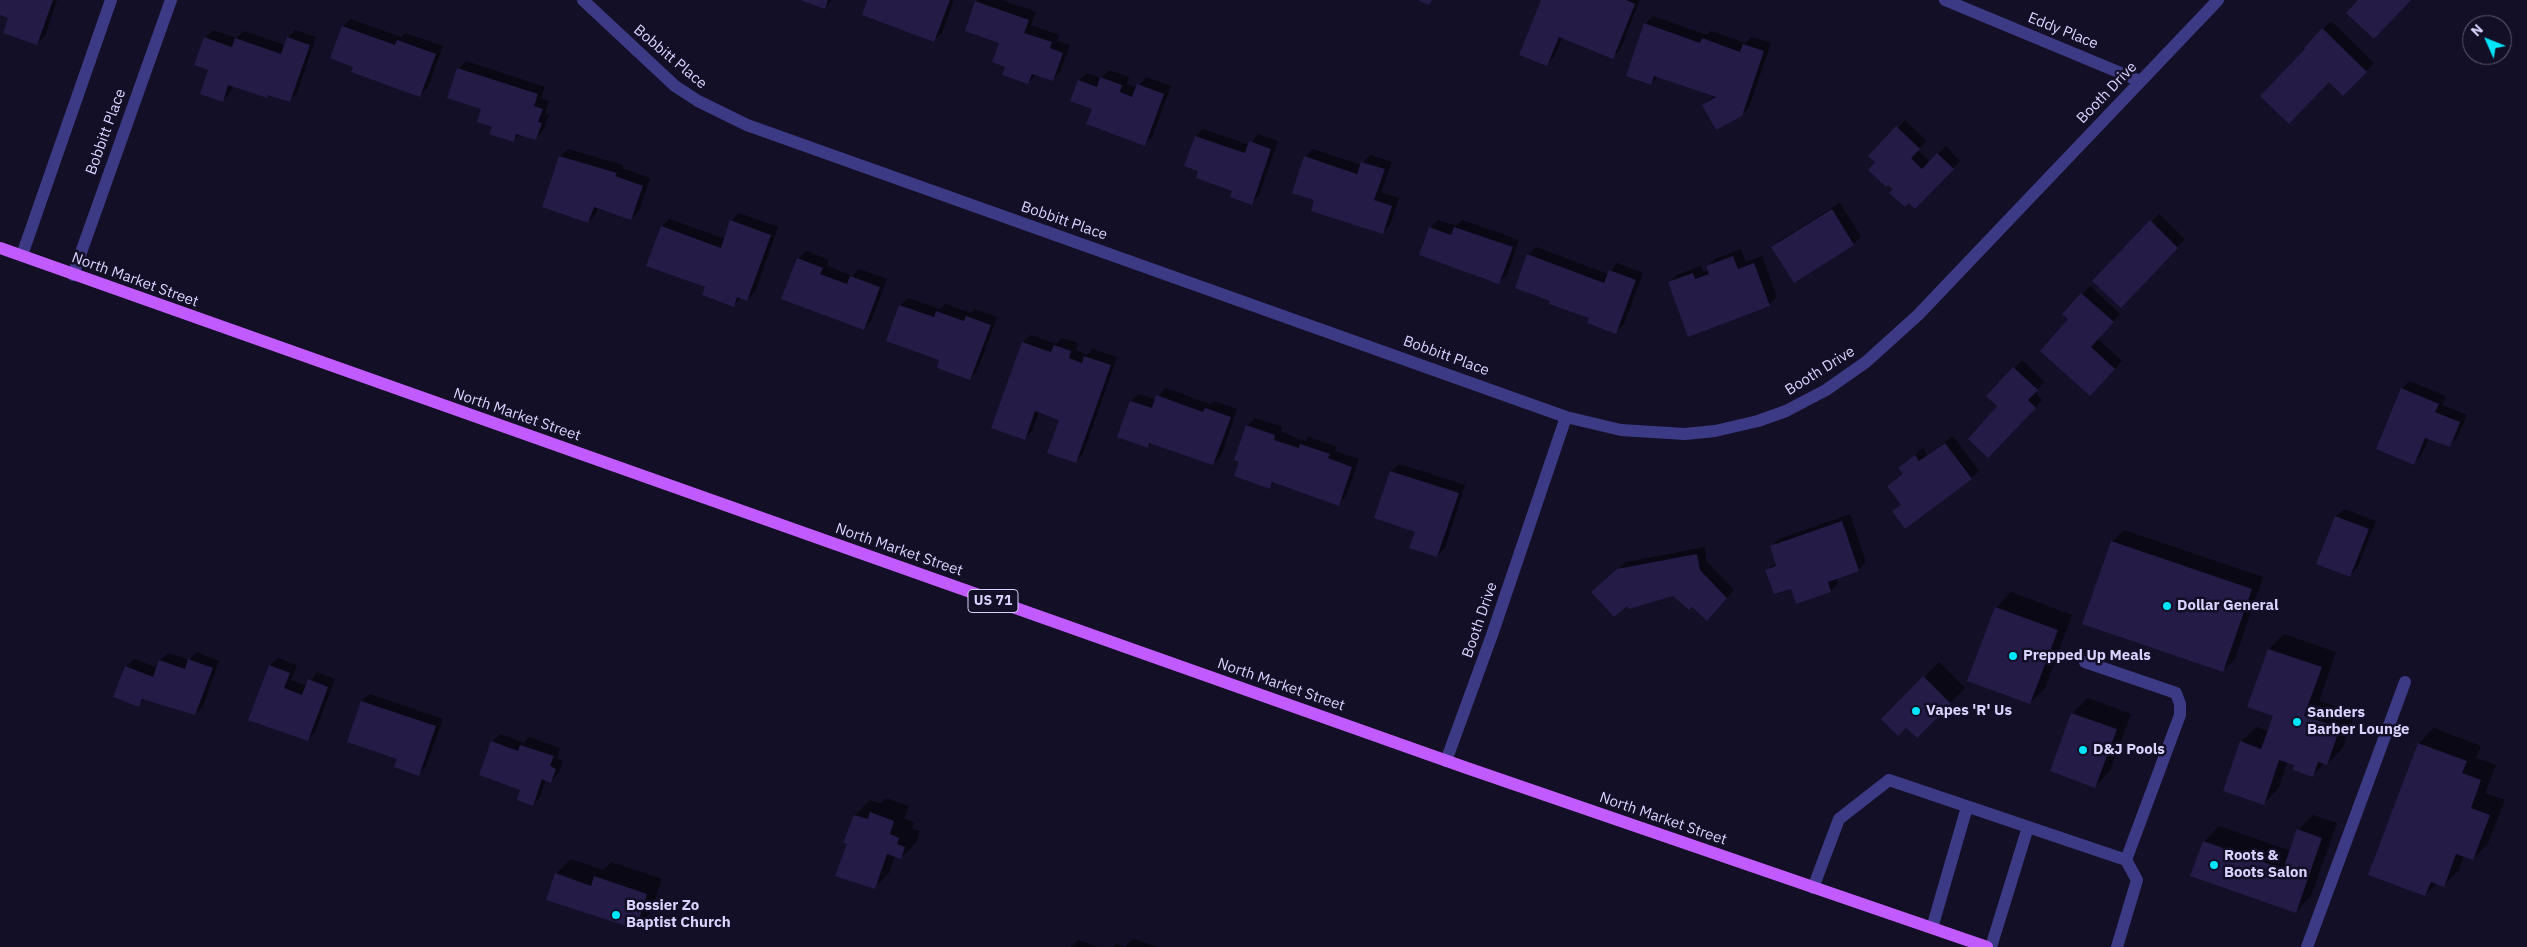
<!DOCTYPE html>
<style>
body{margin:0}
#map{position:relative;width:2527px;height:947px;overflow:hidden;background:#130f26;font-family:"IBM Plex Sans",sans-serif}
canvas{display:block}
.north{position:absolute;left:2462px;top:15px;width:50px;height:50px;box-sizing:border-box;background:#130f26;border:1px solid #625e7d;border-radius:50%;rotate:314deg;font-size:14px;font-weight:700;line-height:20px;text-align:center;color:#d9d4ff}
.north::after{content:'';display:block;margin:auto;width:18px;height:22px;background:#00e5ff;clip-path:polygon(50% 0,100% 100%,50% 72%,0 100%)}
</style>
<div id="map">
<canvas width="2527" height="947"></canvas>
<div class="north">N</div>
</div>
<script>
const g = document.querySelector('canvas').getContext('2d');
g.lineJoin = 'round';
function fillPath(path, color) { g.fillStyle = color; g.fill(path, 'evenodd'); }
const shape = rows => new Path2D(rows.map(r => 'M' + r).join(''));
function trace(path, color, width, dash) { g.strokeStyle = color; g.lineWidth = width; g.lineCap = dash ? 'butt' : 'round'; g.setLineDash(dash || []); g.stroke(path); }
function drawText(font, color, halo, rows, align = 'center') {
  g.font = font + ' "IBM Plex Sans",sans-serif'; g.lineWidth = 5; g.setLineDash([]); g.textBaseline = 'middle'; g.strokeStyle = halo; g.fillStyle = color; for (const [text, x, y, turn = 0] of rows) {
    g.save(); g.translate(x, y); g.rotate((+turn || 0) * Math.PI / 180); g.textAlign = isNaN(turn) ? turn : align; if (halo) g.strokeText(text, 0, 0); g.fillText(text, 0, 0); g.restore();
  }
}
const shadow = shape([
 [0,0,57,0,45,36,37,43,10,17,0,14],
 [803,0,832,0,825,8],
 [869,0,954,0,942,33,934,40],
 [978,0,1001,0,1036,12,1031,25,1059,35,1057,41,1070,45,1060,72,1053,80,1036,74,1028,83,1007,66,1001,42,976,2],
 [1543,0,1640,0,1620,50,1612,57,1562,37,1554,57,1546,65],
 [1653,16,1707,35,1711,31,1745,43,1752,37,1771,43,1749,107,1741,115,1704,105,1715,95,1658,76,1651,84,1645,24],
 [350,19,401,37,405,33,443,46,428,87,420,95,355,66,343,27],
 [2331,21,2374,63,2343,95,2305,48],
 [213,30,236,38,244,31,285,45,288,38,295,30,316,37,297,93,290,100,269,94,267,97,233,85,230,93,222,101,210,69,205,38],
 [466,61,545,87,541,98,549,101,545,114,549,115,543,131,535,139,520,134,513,141,493,126,458,69],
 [1109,70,1129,77,1127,84,1137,88,1146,77,1171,86,1152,137,1144,144,1093,108,1072,100,1079,80,1087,73,1101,78],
 [1905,120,1927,141,1918,150,1930,162,1946,146,1960,161,1915,207,1894,189,1870,156],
 [1203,129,1250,145,1258,134,1278,141,1259,195,1251,203,1234,190,1199,170,1196,136],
 [568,149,623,165,622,168,650,178,639,211,631,219,598,208,596,214,588,222,560,157],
 [1313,149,1361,165,1370,155,1392,162,1381,192,1399,198,1390,225,1382,233,1316,199,1305,157],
 [1840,203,1861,237,1853,244,1773,248,1780,240],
 [739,213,778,227,755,292,747,300,741,298,733,306,662,227,669,219,725,239,731,221],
 [2159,214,2185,239,2121,306,2094,281],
 [1438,220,1456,226,1462,220,1519,240,1507,275,1499,282,1430,228],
 [1536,247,1608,274,1617,263,1643,273,1624,324,1616,332,1590,318,1528,255],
 [1741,249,1746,262,1762,256,1777,297,1769,305,1669,283,1677,275,1701,266,1703,272,1709,270,1708,266,1715,259],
 [806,251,829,260,827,266,852,276,859,269,887,279,871,321,864,329,798,259],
 [2090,286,2120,314,2098,339,2122,361,2098,387,2069,319,2064,314],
 [908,298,940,309,945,304,971,313,975,309,997,317,977,371,970,379,941,360,900,306],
 [1031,335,1056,344,1062,338,1078,343,1076,350,1087,355,1093,349,1117,357,1083,454,1075,462,1061,419,1039,411,1032,431,1024,439,993,428,1023,342],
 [2022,360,2044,382,2035,392,2042,400,1988,456,1998,406,1988,396],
 [2409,381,2446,396,2442,405,2467,415,2457,438,2449,446,2429,438,2421,456,2414,463,2402,389],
 [1165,388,1210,404,1214,401,1237,409,1221,456,1213,464,1152,442,1148,447,1131,401,1139,394,1156,400],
 [1255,418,1282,427,1281,432,1305,441,1309,437,1337,447,1335,451,1359,459,1346,496,1338,504,1275,482,1270,488,1240,461,1247,426],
 [1953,436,1979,471,1971,478,1894,511,1902,504,1889,486,1904,473,1900,468,1923,448,1927,455],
 [1399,464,1465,485,1445,548,1437,556,1417,531,1391,471],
 [2344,509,2376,521,2357,568,2349,576,2336,516],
 [1850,514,1866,562,1859,569,1836,577,1838,583,1831,591,1797,603,1791,587,1767,570,1776,562,1771,547,1779,539],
 [2124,530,2263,577,2235,659,2223,670,2112,542],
 [1705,547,1707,562,1734,590,1714,612,1692,606,1674,594,1627,604,1601,584,1626,562],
 [2011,592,2072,615,2045,688,2030,703,1996,608],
 [2284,634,2336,652,2319,701,2355,713,2342,749,2327,764,2325,763,2313,775,2288,761,2278,789,2263,804,2241,742,2256,727,2269,731,2274,716,2249,707,2269,649],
 [197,652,219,661,203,706,195,714,145,699,139,705,126,667,134,659,158,668,160,660,168,653,189,660],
 [278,658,297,665,291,680,307,686,317,672,335,679,315,732,308,740,250,719,270,665],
 [1939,662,1965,688,1917,736,1907,726,1883,719],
 [370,694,443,719,426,766,418,774,399,758,349,741,362,701],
 [2088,698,2131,714,2110,771,2095,786,2052,770,2073,713],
 [2434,728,2481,746,2476,758,2496,765,2485,793,2505,800,2488,843,2473,859,2464,855,2459,870,2444,885,2437,883,2425,895,2419,743],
 [500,734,524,743,529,737,560,748,557,758,563,761,559,773,551,781,546,779,540,797,532,805,492,742],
 [886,798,909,806,904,819,914,822,912,829,920,831,916,843,901,858,895,856,889,873,874,888,848,844,845,843,855,815,870,800,881,804],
 [2313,815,2337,823,2311,896,2296,912,2204,842,2219,826,2291,851,2298,830],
 [571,859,603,870,611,862,662,879,650,913,635,928,556,874],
 [1133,939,1158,947,1113,947,1117,944,1125,947],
 [1078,940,1098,947,1071,947]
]);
const building = shape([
 [0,0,53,0,37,45,3,33,8,18,0,15],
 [800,0,828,0,825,9],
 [867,0,950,0,934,42,862,15],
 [1417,0,1432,0,1429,5],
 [1541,0,1626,0,1635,4,1613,59,1559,37,1547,66,1519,55],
 [2358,0,2411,0,2374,39,2346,13],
 [975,1,1029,20,1024,33,1052,42,1050,48,1063,53,1053,81,1032,74,1028,84,1002,75,1005,67,992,62,999,43,965,31],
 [1644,23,1700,43,1702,38,1740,52,1743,44,1764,51,1742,116,1716,130,1702,105,1716,97,1654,76,1651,85,1626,76],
 [342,26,395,45,397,40,436,54,420,97,351,72,353,67,330,58],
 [2322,28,2367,72,2343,96,2329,82,2289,124,2260,96,2305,49,2304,48],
 [204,37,232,47,235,38,281,54,287,37,310,45,290,102,268,95,267,98,228,85,223,102,200,94,208,70,194,65],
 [457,68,538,94,534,106,543,109,538,122,542,123,536,140,516,134,514,142,489,134,492,127,477,122,481,109,447,98],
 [1100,77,1122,85,1120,92,1132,97,1137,84,1164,94,1145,146,1086,124,1092,109,1070,101,1078,80,1097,87],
 [1896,126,1920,149,1911,158,1922,169,1937,153,1954,169,1915,209,1909,203,1905,207,1889,193,1893,189,1888,185,1886,187,1868,170,1875,162,1868,156],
 [1195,136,1245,153,1249,141,1271,149,1252,205,1230,197,1232,191,1196,178,1198,171,1184,166],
 [559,156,617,173,615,176,643,186,631,220,594,207,588,223,542,207],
 [1304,156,1357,174,1361,162,1385,169,1374,200,1392,206,1383,234,1311,211,1314,200,1292,193],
 [1832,209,1854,245,1794,283,1771,247],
 [730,220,771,235,747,301,737,297,734,307,702,295,705,287,646,266,661,226,721,248],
 [2150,220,2178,248,2121,308,2092,281],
 [1429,227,1451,235,1454,227,1513,247,1499,284,1419,255],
 [1527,254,1604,283,1609,270,1636,280,1616,334,1587,323,1589,318,1549,304,1550,301,1515,288],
 [1733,256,1738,269,1754,263,1770,306,1688,337,1668,282,1693,273,1695,279,1709,274,1706,266],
 [797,258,823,268,820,274,847,284,850,276,880,287,864,330,781,299],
 [2081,293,2114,322,2091,347,2115,369,2090,396,2040,351,2068,319,2062,314],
 [899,305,934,317,936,311,964,321,966,316,991,325,970,380,937,368,939,360,886,341],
 [1022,342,1051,352,1054,345,1071,351,1069,358,1082,363,1084,356,1111,365,1076,463,1047,453,1059,420,1035,411,1025,440,991,428],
 [2013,367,2038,390,2028,400,2036,408,1988,458,1968,439,1997,406,1986,396],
 [2401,388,2439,404,2435,412,2460,422,2450,447,2425,438,2414,465,2376,449],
 [1156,395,1203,412,1205,408,1231,417,1213,465,1149,443,1148,448,1117,437,1130,401,1152,408],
 [1246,425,1275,435,1274,440,1299,448,1300,444,1330,454,1328,458,1352,467,1339,506,1272,482,1270,489,1234,476,1239,462,1234,460],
 [1945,443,1972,479,1905,529,1892,511,1901,505,1887,486,1903,474,1898,468,1915,455,1919,461],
 [1390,471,1459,493,1437,557,1409,548,1415,532,1374,518],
 [2335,516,2369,529,2350,577,2316,564],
 [1842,521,1859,571,1828,582,1831,592,1796,604,1791,589,1774,594,1765,570,1776,566,1770,546],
 [2111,541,2252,589,2223,672,2082,624],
 [1697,554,1700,570,1727,598,1707,621,1692,607,1689,610,1673,596,1629,609,1627,606,1614,617,1591,592,1617,569],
 [1995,607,2058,630,2030,704,1967,681],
 [2268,649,2322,667,2304,716,2340,728,2327,765,2318,762,2313,777,2293,770,2294,765,2279,760,2264,805,2223,791,2240,741,2261,749,2273,716,2247,707],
 [188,659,213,668,195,715,142,699,139,707,113,697,125,666,153,677,159,660,185,669],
 [269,665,290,673,284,688,302,695,308,679,328,687,308,741,248,720],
 [1923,676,1951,704,1917,738,1906,728,1898,736,1881,719],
 [361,701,436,726,419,776,394,767,397,759,347,742],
 [2071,713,2117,729,2095,788,2050,771],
 [491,741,518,751,520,745,554,756,550,766,556,769,551,783,542,779,533,806,517,800,520,790,479,775],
 [2418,743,2467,761,2462,773,2481,780,2471,808,2490,815,2473,860,2456,854,2444,887,2431,882,2425,896,2368,875],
 [870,812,894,821,890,834,899,838,897,844,905,847,901,859,887,854,875,889,835,876,847,844,843,843,854,815,868,819],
 [2297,829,2322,838,2296,913,2190,876,2203,841,2283,869],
 [555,873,591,886,594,876,647,894,636,929,546,900]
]);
const minor = shape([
 [583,0,675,86,698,101,747,125,1566,417,1621,430,1685,434,1715,431,1758,421,1786,411,1826,390,1866,362,1918,315,2218,0],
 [1945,0,2140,81],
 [22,255,111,0],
 [73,275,171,0],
 [2085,662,2176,693,2180,704,2180,715,2126,860],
 [1446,761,1492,635,1566,417],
 [1813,888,1839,819,1889,780,2126,860,2137,880,2117,947],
 [1932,928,1967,807],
 [1991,947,2028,827],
 [2307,947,2405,682]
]);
const major = shape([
 [0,248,1464,767,1987,947]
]);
const markers = [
 [2167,606,5,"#00e5ff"],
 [2013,656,5,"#00e5ff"],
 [1916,711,5,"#00e5ff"],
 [2297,722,5,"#00e5ff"],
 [2083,750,5,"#00e5ff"],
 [2214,865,5,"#00e5ff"],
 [616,915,5,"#00e5ff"]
];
const shields = [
 [993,601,50]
];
const shieldNames = [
 ["US 71",993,601]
];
const streetNames = [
 ["Eddy Place",2063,31,22],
 ["Bobbitt Place",670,57,40],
 ["Booth Drive",2107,93,-46],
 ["Bobbitt Place",106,132,-70],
 ["Bobbitt Place",1064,221,19],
 ["North Market Street",135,280,20],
 ["Bobbitt Place",1446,356,20],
 ["Booth Drive",1820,371,-32],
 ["North Market Street",517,415,19],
 ["North Market Street",899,550,19],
 ["Booth Drive",1480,620,-71],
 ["North Market Street",1281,685,19],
 ["North Market Street",1663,819,19]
];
const poiNames = [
 ["Dollar General",2177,606],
 ["Prepped Up Meals",2023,656],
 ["Vapes 'R' Us",1926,711],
 ["Sanders",2307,713],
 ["Barber Lounge",2307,730],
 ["D&J Pools",2093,750],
 ["Roots &",2224,856],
 ["Boots Salon",2224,873],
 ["Bossier Zo",626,906],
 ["Baptist Church",626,923]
];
fillPath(shadow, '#0007');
fillPath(building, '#241b47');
trace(minor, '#3d3a85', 12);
trace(major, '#c25bff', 12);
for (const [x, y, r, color] of markers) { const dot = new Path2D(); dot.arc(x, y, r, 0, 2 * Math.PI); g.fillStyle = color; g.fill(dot); trace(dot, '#130f26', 2); }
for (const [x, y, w] of shields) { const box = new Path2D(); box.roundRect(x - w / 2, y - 11.5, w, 23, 4); g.fillStyle = '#130f26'; g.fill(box); trace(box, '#d9d4ff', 1); }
drawText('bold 14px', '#d9d4ff', null, shieldNames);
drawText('15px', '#d9d4ff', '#130f26', streetNames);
drawText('bold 15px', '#d9d4ff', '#130f26', poiNames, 'left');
</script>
